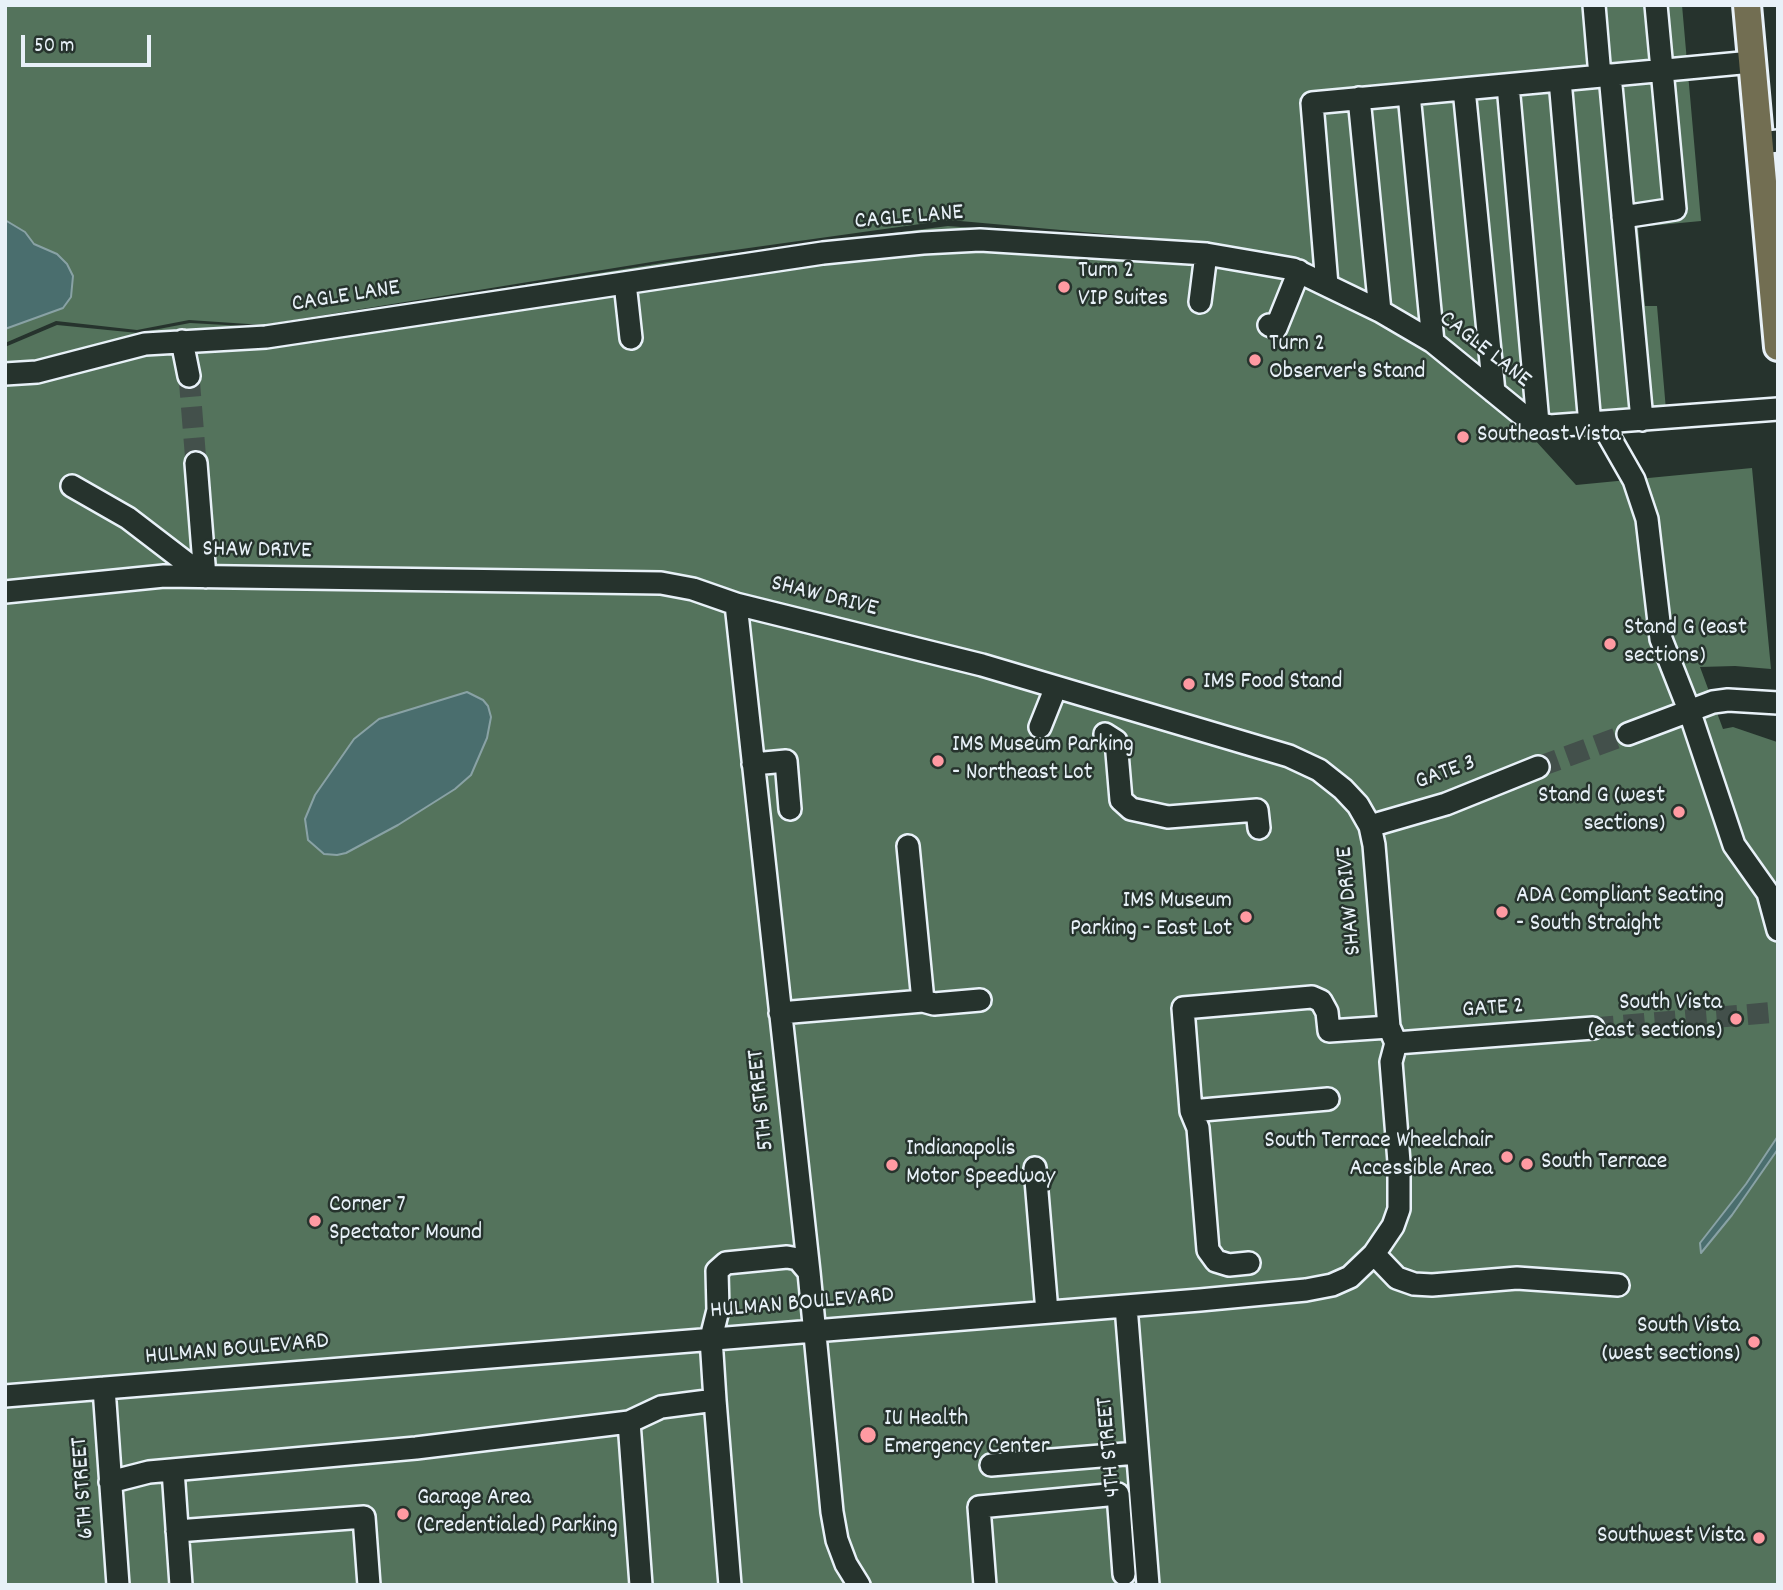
<!DOCTYPE html>
<style>
body{margin:0}
#map{position:relative;width:1783px;height:1590px;overflow:hidden;background:#26332d;font-family:Dekko,sans-serif}
canvas{display:block}
.frame{position:absolute;inset:0;border:7px solid #e8f1f8;pointer-events:none}
.scale{position:absolute;left:21px;top:35px;width:130px;height:32px;box-sizing:border-box;border:4px solid #e8f1f8;border-top:0;padding-left:9px;font-size:21px;line-height:24px;white-space:nowrap;color:#e8f1f8;-webkit-text-stroke:5px #26332d;paint-order:stroke}
</style>
<div id="map">
<canvas width="1783" height="1590"></canvas>
<div class="frame"></div>
<div class="scale">50 m</div>
</div>
<script>
const g = document.querySelector('canvas').getContext('2d');
g.lineJoin = 'round';
function fillPath(path, color) { g.fillStyle = color; g.fill(path, 'evenodd'); }
const shape = rows => new Path2D(rows.map(r => 'M' + r).join(''));
function trace(path, color, width, dash) { g.strokeStyle = color; g.lineWidth = width; g.lineCap = dash ? 'butt' : 'round'; g.setLineDash(dash || []); g.stroke(path); }
function drawText(font, color, halo, rows, align = 'center') {
  g.font = font + ' Dekko,sans-serif'; g.lineWidth = 5; g.setLineDash([]); g.textBaseline = 'middle'; g.strokeStyle = halo; g.fillStyle = color; for (const [text, x, y, turn = 0] of rows) {
    g.save(); g.translate(x, y); g.rotate((+turn || 0) * Math.PI / 180); g.textAlign = isNaN(turn) ? turn : align; if (halo) g.strokeText(text, 0, 0); g.fillText(text, 0, 0); g.restore();
  }
}
const green = shape([
 [5,5,1682,5,1701,221,1638,227,1645,306,1657,306,1666,410,1553,419,1532,411,1426,327,1328,274,1327,266,1195,242,949,220,670,259,263,325,189,320,137,330,56,321,5,343],
 [948,226,1155,242,1306,284,1416,342,1484,395,1534,439,1576,485,1752,468,1771,669,1735,666,1700,667,1723,729,1733,727,1777,742,1778,1585,5,1585,5,347,57,325,138,333,190,323,262,327,668,262]
]);
const water = shape([
 [5,220,25,232,34,244,57,254,67,264,73,276,71,297,63,308,5,329,5,220],
 [467,692,483,700,488,706,491,717,487,738,471,775,455,789,398,825,346,853,337,855,324,854,308,840,305,819,315,795,354,739,379,719,467,692],
 [1778,1136,1778,1149,1732,1215,1701,1253,1700,1243,1746,1184,1778,1136]
]);
const minorTunnel = shape([
 [189,376,196,463],
 [1538,767,1628,734],
 [1593,1028,1778,1012]
]);
const minor = shape([
 [1594,5,1600,76],
 [1610,75,1642,420],
 [1560,80,1590,425],
 [1508,85,1538,423],
 [1464,89,1494,392],
 [1409,94,1433,342],
 [1359,98,1380,311],
 [1760,143,1778,141],
 [1623,217,1675,209,1656,5],
 [625,283,631,338],
 [1327,285,1312,103,1752,62],
 [1200,302,1206,254],
 [1269,325,1276,328,1299,271],
 [182,341,189,376],
 [5,374,37,372,145,344,266,337,823,253,923,243,980,240,1206,254,1293,269,1380,311,1433,342,1520,413,1538,423,1550,426,1778,409],
 [1602,424,1634,480,1647,519,1661,639,1689,710,1734,845,1768,893,1778,930],
 [196,463,205,577],
 [72,486,128,518,205,577],
 [5,592,164,576,661,583,693,589,736,604,982,665,1289,756,1319,770,1343,789,1358,805,1370,826,1374,845,1389,1027,1396,1043],
 [736,604,809,1272,832,1512,837,1540,846,1564,859,1585],
 [1040,727,1056,687],
 [1105,734,1116,741,1121,800,1131,809,1168,817,1257,810,1259,828],
 [1628,734,1713,702,1728,700,1778,703],
 [753,764,786,761,790,809],
 [1370,826,1446,804,1538,767],
 [908,846,923,1001],
 [780,1013,923,1001,934,1004,980,1000],
 [1396,1043,1593,1028],
 [1191,1111,1328,1099],
 [1035,1168,1047,1312],
 [1374,1254,1397,1278,1414,1284,1432,1285,1517,1278,1618,1285],
 [1249,1263,1229,1265,1216,1261,1208,1250,1198,1128,1191,1111,1183,1008,1312,997,1321,1001,1327,1012,1329,1031,1389,1027],
 [1126,1306,1148,1585],
 [104,1388,118,1585],
 [5,1396,1200,1300,1306,1290,1332,1285,1350,1277,1374,1254,1393,1226,1399,1209,1399,1162,1391,1062,1396,1043],
 [715,1400,730,1585],
 [629,1422,641,1585],
 [991,1465,1137,1453],
 [173,1470,181,1585],
 [110,1482,149,1472,416,1448,629,1422,661,1407,715,1400,711,1338,718,1310,717,1271,726,1263,787,1257,798,1259,809,1272],
 [177,1531,364,1517,369,1585],
 [985,1585,979,1507,1118,1494,1124,1574]
]);
const major = shape([
 [1747,5,1778,347]
]);
const markers = [
 [1064,287,7,"#ff9aa2"],
 [1255,360,7,"#ff9aa2"],
 [1463,437,7,"#ff9aa2"],
 [1610,644,7,"#ff9aa2"],
 [1189,684,7,"#ff9aa2"],
 [938,761,7,"#ff9aa2"],
 [1679,812,7,"#ff9aa2"],
 [1502,912,7,"#ff9aa2"],
 [1246,917,7,"#ff9aa2"],
 [1736,1019,7,"#ff9aa2"],
 [1507,1157,7,"#ff9aa2"],
 [1527,1164,7,"#ff9aa2"],
 [892,1165,7,"#ff9aa2"],
 [315,1221,7,"#ff9aa2"],
 [1754,1342,7,"#ff9aa2"],
 [868,1435,9,"#ff9aa2"],
 [403,1514,7,"#ff9aa2"],
 [1759,1538,7,"#ff9aa2"]
];
const streetNames = [
 ["CAGLE LANE",909,219,-5],
 ["CAGLE LANE",346,298,-9],
 ["CAGLE LANE",1484,351,38],
 ["SHAW DRIVE",257,552,1],
 ["SHAW DRIVE",824,598,14],
 ["GATE 3",1446,774,-20],
 ["SHAW DRIVE",1351,901,-95],
 ["GATE 2",1493,1010,-4],
 ["5TH STREET",763,1100,-96],
 ["HULMAN BOULEVARD",802,1305,-5],
 ["HULMAN BOULEVARD",237,1351,-5],
 ["4TH STREET",1111,1447,-95],
 ["6TH STREET",85,1488,-94]
];
const poiNames = [
 ["Turn 2",1078,273],
 ["VIP Suites",1078,301],
 ["Turn 2",1269,346],
 ["Observer's Stand",1269,374],
 ["Southeast Vista",1477,437],
 ["Stand G (east",1624,630],
 ["sections)",1624,658],
 ["IMS Food Stand",1203,684],
 ["IMS Museum Parking",952,747],
 ["- Northeast Lot",952,775],
 ["Stand G (west",1665,798,"right"],
 ["sections)",1665,826,"right"],
 ["ADA Compliant Seating",1516,898],
 ["- South Straight",1516,926],
 ["IMS Museum",1232,903,"right"],
 ["Parking - East Lot",1232,931,"right"],
 ["South Vista",1722,1005,"right"],
 ["(east sections)",1722,1033,"right"],
 ["South Terrace Wheelchair",1493,1143,"right"],
 ["Accessible Area",1493,1171,"right"],
 ["Indianapolis",906,1151],
 ["Motor Speedway",906,1179],
 ["South Terrace",1541,1164],
 ["Corner 7",329,1207],
 ["Spectator Mound",329,1235],
 ["South Vista",1740,1328,"right"],
 ["(west sections)",1740,1356,"right"],
 ["IU Health",884,1421],
 ["Emergency Center",884,1449],
 ["Garage Area",417,1500],
 ["(Credentialed) Parking",417,1528],
 ["Southwest Vista",1745,1538,"right"]
];
fillPath(green, '#54735c');
fillPath(water, '#4a6e6e');
trace(water, '#89a2a5', 2);
trace(minorTunnel, '#43504b', 21, [21, 10]);
trace(minor, '#e8f1f8', 26);
trace(major, '#e8f1f8', 32);
trace(minor, '#26332d', 21);
trace(major, '#726e52', 26);
for (const [x, y, r, color] of markers) { const dot = new Path2D(); dot.arc(x, y, r, 0, 2 * Math.PI); g.fillStyle = color; g.fill(dot); trace(dot, '#26332d', 2.5); }
drawText('24px', '#e8f1f8', '#26332d', streetNames);
drawText('24px', '#e8f1f8', '#26332d', poiNames, 'left');
</script>
